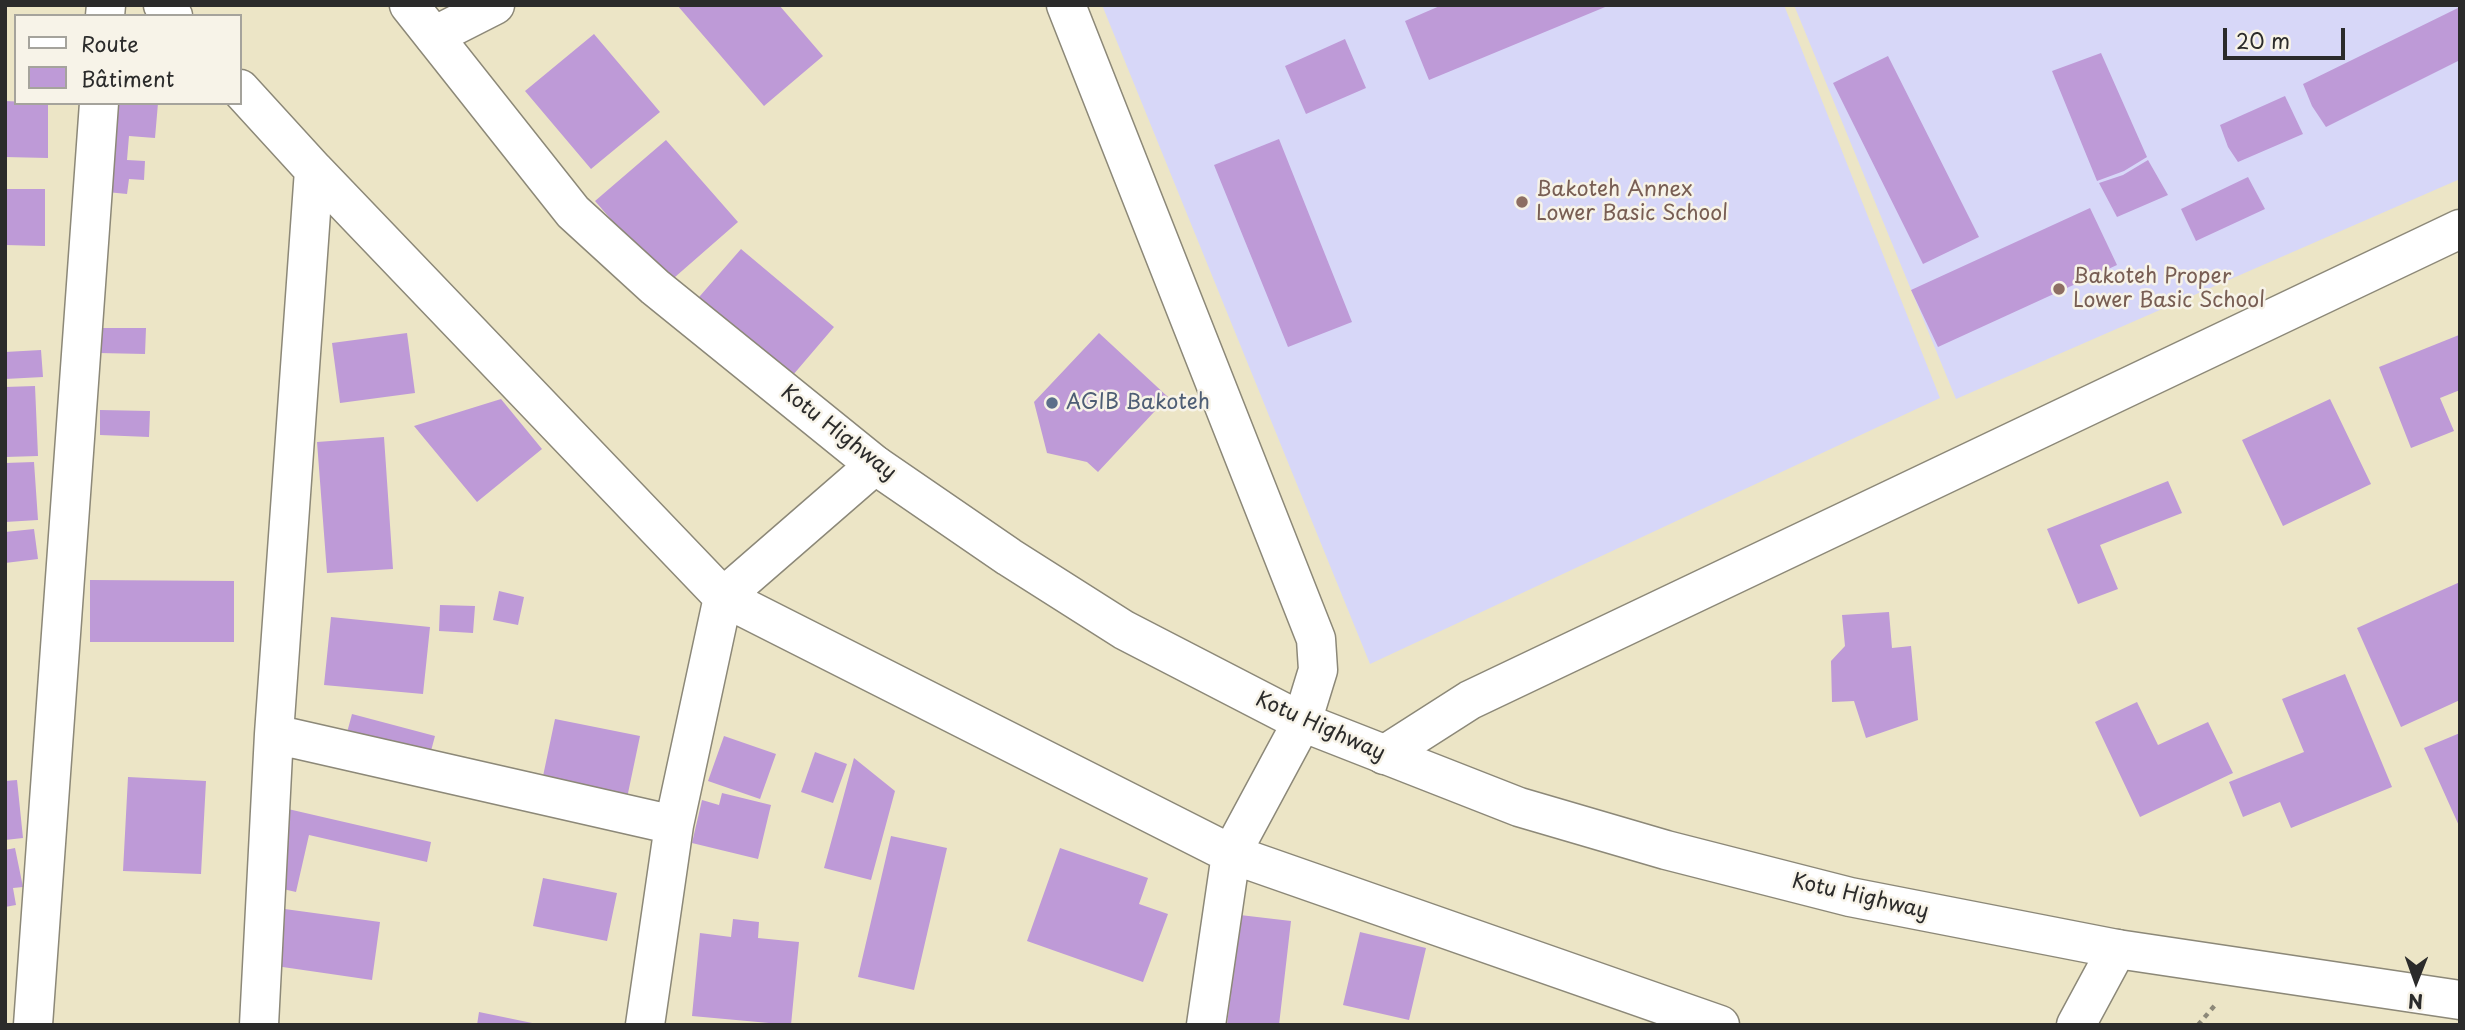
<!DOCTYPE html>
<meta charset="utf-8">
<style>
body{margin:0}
#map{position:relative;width:2465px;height:1030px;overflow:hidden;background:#ece5c6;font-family:"Playpen Sans",sans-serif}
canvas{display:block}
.frame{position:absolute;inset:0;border:7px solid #2b2b2b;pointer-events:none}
.legend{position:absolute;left:14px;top:14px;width:228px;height:91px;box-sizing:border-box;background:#f7f3e8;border:2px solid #a5a39c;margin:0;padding:9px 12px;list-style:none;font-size:21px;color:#2b2b2b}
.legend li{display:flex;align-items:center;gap:14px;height:35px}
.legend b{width:35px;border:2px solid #a5a39c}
.north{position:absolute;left:2381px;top:946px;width:70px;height:70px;-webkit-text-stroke:5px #f7f3e8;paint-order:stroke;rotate:181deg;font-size:19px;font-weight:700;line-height:28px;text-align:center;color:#2b2b2b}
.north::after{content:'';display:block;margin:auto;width:24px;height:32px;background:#2b2b2b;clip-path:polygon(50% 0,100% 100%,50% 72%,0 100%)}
.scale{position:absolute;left:2223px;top:28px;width:122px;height:32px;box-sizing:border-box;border:4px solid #2b2b2b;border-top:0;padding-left:9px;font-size:21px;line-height:24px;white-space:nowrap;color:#2b2b2b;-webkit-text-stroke:5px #f7f3e8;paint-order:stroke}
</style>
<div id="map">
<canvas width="2465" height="1030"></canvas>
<div class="frame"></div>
<ul class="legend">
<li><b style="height:9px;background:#fff"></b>Route</li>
<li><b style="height:19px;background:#be9ad7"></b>Bâtiment</li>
</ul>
<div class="north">N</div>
<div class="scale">20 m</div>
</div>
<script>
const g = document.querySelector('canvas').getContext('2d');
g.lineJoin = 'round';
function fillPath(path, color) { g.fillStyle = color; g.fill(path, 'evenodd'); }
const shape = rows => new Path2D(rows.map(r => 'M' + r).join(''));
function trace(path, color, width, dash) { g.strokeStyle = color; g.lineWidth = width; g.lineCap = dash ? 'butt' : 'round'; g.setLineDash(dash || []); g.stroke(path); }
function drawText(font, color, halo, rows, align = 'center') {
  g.font = font + ' "Playpen Sans",sans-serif'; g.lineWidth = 5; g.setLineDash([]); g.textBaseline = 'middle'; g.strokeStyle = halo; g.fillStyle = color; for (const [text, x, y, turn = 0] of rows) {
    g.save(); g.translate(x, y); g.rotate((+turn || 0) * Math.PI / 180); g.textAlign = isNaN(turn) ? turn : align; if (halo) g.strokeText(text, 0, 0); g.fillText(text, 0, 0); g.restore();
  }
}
const built = shape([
 [1102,5,1784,5,1940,398,1370,664],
 [1794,5,2460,5,2460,179,1956,399]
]);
const building = shape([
 [677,5,779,5,823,56,764,106],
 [1442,5,1610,5,1429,80,1405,21],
 [2460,7,2460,60,2326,127,2312,106,2303,84],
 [594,34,660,112,591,169,525,91],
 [1345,39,1366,88,1306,114,1285,66],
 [2101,53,2147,157,2124,171,2097,181,2052,71],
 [1888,56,1979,237,1923,264,1833,83],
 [2285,96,2303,134,2238,162,2228,147,2220,125],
 [5,101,48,103,48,158,5,157],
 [114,103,158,103,155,138,129,136,127,160,145,161,144,180,129,179,127,194,107,192],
 [1279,139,1352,322,1288,347,1214,165],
 [666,140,738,222,667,284,595,201],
 [2148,160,2168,195,2117,217,2099,183,2123,175],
 [2248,177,2265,209,2196,241,2181,209],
 [5,189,45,189,45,246,5,245],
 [2090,208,2117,265,1938,347,1911,290],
 [741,249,834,327,787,382,693,304],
 [99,328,146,328,145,354,99,353],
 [407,333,415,393,340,403,332,343],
 [1099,333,1168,397,1098,472,1087,462,1047,453,1034,402],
 [2459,335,2460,390,2440,398,2454,431,2411,448,2379,367],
 [41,350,43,377,5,379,5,352],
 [35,386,38,456,5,457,5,387],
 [501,399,542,449,477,502,414,426],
 [2330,399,2371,484,2283,526,2242,440],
 [100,410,150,411,149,437,100,435],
 [384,437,393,569,327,573,317,442],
 [34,462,38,520,5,522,5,463],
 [2168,481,2182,513,2100,545,2118,589,2078,604,2047,529],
 [34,529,38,559,5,563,5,532],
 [90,580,234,581,234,642,90,642],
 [2460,582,2460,700,2401,727,2357,628],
 [499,591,524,597,518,625,493,620],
 [440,605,475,606,473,633,439,631],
 [1889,612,1892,648,1911,646,1918,720,1866,738,1854,701,1832,702,1831,661,1845,646,1842,615],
 [331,617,430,627,423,694,324,685],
 [2345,674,2392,787,2291,828,2280,802,2243,817,2229,782,2304,752,2282,699],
 [2137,702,2158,745,2208,722,2233,773,2140,817,2095,722],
 [352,714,435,736,428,762,345,740],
 [555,719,640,736,627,798,542,781],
 [2460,733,2460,828,2424,748],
 [724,736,776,754,760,799,708,781],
 [815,752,847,764,833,803,801,792],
 [854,758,895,791,871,880,824,868],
 [128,777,206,781,201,874,123,871],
 [17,780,23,838,5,840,5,781],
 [722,793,771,805,758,859,692,843,702,800,719,805],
 [288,809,431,842,427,862,309,835,296,892,270,886],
 [891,836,947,848,914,990,858,977],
 [15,848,23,887,13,888,16,905,5,907,5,850],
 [1060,848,1148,878,1139,904,1168,914,1143,982,1027,941],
 [543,878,617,893,607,941,533,926],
 [270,907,380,922,372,980,262,964],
 [1240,915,1291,921,1279,1025,1227,1025],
 [733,919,759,922,758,938,799,942,791,1025,692,1016,700,933,731,937],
 [1360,932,1426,948,1409,1020,1343,1005],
 [479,1012,537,1024,537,1025,477,1025]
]);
const path = shape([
 [2198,1025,2216,1004]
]);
const minor = shape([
 [163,5,173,16],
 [1066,5,1316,639,1318,670,1302,722,1231,854,1206,1025],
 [105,16,106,5],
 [434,36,495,5],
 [240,89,314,170,723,597,1231,854,1720,1025],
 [274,734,674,825],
 [1384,755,1470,700,2460,229],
 [33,1025,99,103],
 [259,1025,274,734,314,170],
 [645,1025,674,825,723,597,875,465],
 [2076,1025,2117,949]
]);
const tertiary = shape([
 [409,5,573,212,655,287,875,465,1009,557,1124,630,1302,722,1519,807,1666,850,1850,897,2117,949,2460,1000]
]);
const markers = [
 [1522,202,7,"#8d6e63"],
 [2059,289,7,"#8d6e63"],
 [1052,403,7,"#5c6f8a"]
];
const educationNames = [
 ["Bakoteh Annex",1536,190],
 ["Lower Basic School",1536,214],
 ["Bakoteh Proper",2073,277],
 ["Lower Basic School",2073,301]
];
const serviceNames = [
 ["AGIB Bakoteh",1066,403]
];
const streetNames = [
 ["Kotu Highway",838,433,38],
 ["Kotu Highway",1320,727,24],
 ["Kotu Highway",1860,897,13]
];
fillPath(built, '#d7d7f8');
fillPath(building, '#be9ad7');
trace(minor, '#8c8878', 41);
trace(tertiary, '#8c8878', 41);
trace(path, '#8c8878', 4.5, [5, 5]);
trace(minor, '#fff', 38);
trace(tertiary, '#fff', 38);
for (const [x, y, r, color] of markers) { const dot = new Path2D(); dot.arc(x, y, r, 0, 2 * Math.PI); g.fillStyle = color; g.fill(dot); trace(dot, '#f7f3e8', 2.5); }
drawText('21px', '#785e54', '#f7f3e8', educationNames, 'left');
drawText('21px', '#4e5e75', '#f7f3e8', serviceNames, 'left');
drawText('21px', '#2b2b2b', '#f7f3e8', streetNames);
</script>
